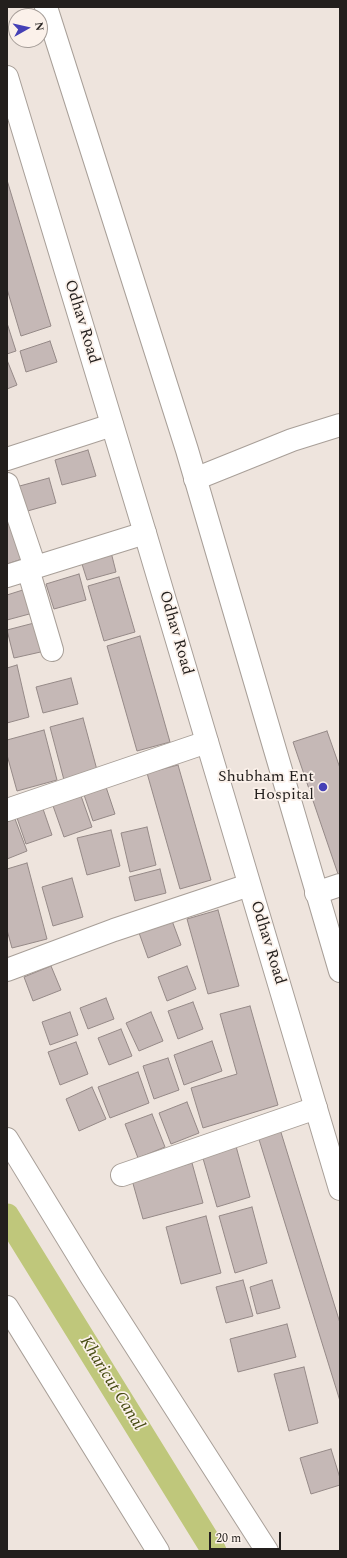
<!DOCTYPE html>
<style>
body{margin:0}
#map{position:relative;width:347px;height:1558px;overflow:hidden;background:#eee4dd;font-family:Spectral,serif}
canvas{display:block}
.frame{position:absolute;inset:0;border:8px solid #231f1d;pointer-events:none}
.north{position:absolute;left:8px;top:8px;width:40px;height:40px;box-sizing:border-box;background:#fbf1ea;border:1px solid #a59d98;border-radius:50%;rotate:82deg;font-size:11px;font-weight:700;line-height:16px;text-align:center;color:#231f1d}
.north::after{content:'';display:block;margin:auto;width:14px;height:18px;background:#4540b6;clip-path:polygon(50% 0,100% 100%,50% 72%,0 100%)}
.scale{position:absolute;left:209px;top:1532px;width:72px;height:18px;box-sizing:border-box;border:2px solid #231f1d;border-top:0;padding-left:5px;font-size:12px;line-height:14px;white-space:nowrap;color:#231f1d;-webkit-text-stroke:3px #fbf1ea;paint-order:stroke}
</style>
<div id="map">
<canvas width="347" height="1558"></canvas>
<div class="frame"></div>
<div class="north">N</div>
<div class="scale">20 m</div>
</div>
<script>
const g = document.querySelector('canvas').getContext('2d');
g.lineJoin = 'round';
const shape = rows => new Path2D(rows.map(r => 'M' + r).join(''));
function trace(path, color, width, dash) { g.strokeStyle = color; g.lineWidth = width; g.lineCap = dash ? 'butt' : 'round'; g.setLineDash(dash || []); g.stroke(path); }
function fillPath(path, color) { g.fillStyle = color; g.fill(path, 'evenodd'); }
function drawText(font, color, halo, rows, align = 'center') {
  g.font = font + ' Spectral,serif'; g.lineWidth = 3.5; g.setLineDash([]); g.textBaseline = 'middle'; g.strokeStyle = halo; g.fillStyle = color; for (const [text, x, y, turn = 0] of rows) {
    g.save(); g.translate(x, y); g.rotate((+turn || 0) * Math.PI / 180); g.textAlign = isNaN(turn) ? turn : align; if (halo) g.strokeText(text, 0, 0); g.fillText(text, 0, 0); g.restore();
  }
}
const canal = shape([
 [7,1216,214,1551]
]);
const building = shape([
 [7,180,51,326,21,336,7,289,7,180],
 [7,323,16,351,7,354,7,323],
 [50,341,57,362,26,372,20,351,50,341],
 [7,360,17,385,7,389,7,360],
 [88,450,96,476,62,485,55,460,88,450],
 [49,478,56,503,24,512,16,487,49,478],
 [7,507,22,559,7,564,7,507],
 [111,552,116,572,87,580,81,561,111,552],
 [79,574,86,600,54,609,46,584,79,574],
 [119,577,135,632,104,641,88,586,119,577],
 [26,589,33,613,7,620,7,595,26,589],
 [38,622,45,651,14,658,7,630,38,622],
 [140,636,170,742,137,751,107,646,140,636],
 [17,665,29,717,7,723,7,668,17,665],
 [71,678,78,704,43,713,36,687,71,678],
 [83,718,97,770,64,780,50,727,83,718],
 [44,730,57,780,17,791,7,755,7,740,44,730],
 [327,731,340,768,340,873,338,874,293,742,327,731],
 [178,765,211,880,180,889,147,773,178,765],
 [105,784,115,814,93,821,83,792,105,784],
 [80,793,92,827,64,837,52,803,80,793],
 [42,806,52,835,26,844,16,815,42,806],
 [15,819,27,851,7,859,7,822,15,819],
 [147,827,156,865,130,872,121,833,147,827],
 [111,830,120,866,87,875,77,838,111,830],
 [27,863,47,939,12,948,7,930,7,869,27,863],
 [160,869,166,893,135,901,129,877,160,869],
 [72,878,83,917,53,926,42,887,72,878],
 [218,910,239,986,208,994,187,919,218,910],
 [171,918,181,945,148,958,138,930,171,918],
 [51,966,61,990,33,1001,24,977,51,966],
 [187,966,196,989,167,1001,158,977,187,966],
 [106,998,114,1019,88,1029,80,1008,106,998],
 [193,1002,203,1029,178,1039,168,1011,193,1002],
 [250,1006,278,1105,203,1128,191,1088,237,1074,220,1014,250,1006],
 [70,1012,78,1035,50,1045,42,1022,70,1012],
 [151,1012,163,1041,139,1051,126,1023,151,1012],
 [121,1029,132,1056,109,1065,98,1038,121,1029],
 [212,1041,222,1071,184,1085,174,1055,212,1041],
 [76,1042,88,1074,60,1085,48,1052,76,1042],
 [168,1058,179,1090,154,1099,143,1066,168,1058],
 [138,1072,149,1103,110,1118,98,1087,138,1072],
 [92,1087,106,1119,79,1131,66,1099,92,1087],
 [187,1102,199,1133,171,1144,159,1113,187,1102],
 [152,1114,165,1147,138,1158,125,1124,152,1114],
 [279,1126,340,1323,340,1401,257,1133,279,1126],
 [234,1139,250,1197,217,1207,200,1148,234,1139],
 [192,1163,203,1203,143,1219,132,1180,192,1163],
 [252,1207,267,1263,235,1273,219,1216,252,1207],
 [206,1216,221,1273,181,1284,166,1227,206,1216],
 [243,1280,253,1316,226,1323,216,1287,243,1280],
 [272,1280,280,1308,257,1314,250,1287,272,1280],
 [287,1324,296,1357,238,1372,230,1339,287,1324],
 [304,1367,318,1423,289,1431,274,1374,304,1367],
 [331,1449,340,1478,340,1485,311,1494,300,1458,331,1449]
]);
const street = shape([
 [7,459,112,425],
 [195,479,292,440,340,425],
 [7,484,35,567],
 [28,569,52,650],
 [7,576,145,533],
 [7,810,207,742],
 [316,893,340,885],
 [7,970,114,930,249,885],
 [122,1175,316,1108]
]);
const secondary = shape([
 [7,1139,92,1278,267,1551],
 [7,1307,158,1551]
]);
const primary = shape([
 [46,7,187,450,340,971],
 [7,77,145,533,340,1189]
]);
const markers = [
 [323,787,5,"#4540b6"]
];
const streetNames = [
 ["Odhav Road",81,322,73],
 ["Odhav Road",175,633,74],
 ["Odhav Road",267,943,73]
];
const poiNames = [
 ["Shubham Ent",314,778],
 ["Hospital",314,796]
];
const waterNames = [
 ["Kharicut Canal",111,1384,58]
];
trace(canal, '#bfc77b', 25);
fillPath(building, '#c5b8b6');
trace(building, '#958987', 1);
trace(street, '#a89f98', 24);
trace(secondary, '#a89f98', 24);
trace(primary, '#a89f98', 24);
trace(street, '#fff', 22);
trace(secondary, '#fff', 22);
trace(primary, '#fff', 22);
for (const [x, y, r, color] of markers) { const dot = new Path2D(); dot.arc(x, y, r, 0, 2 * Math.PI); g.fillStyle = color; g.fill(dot); trace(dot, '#fbf1ea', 1.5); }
drawText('16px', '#231f1d', '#fbf1ea', streetNames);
drawText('16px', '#231f1d', '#fbf1ea', poiNames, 'right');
drawText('italic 17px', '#474c13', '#fbf1ea', waterNames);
</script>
